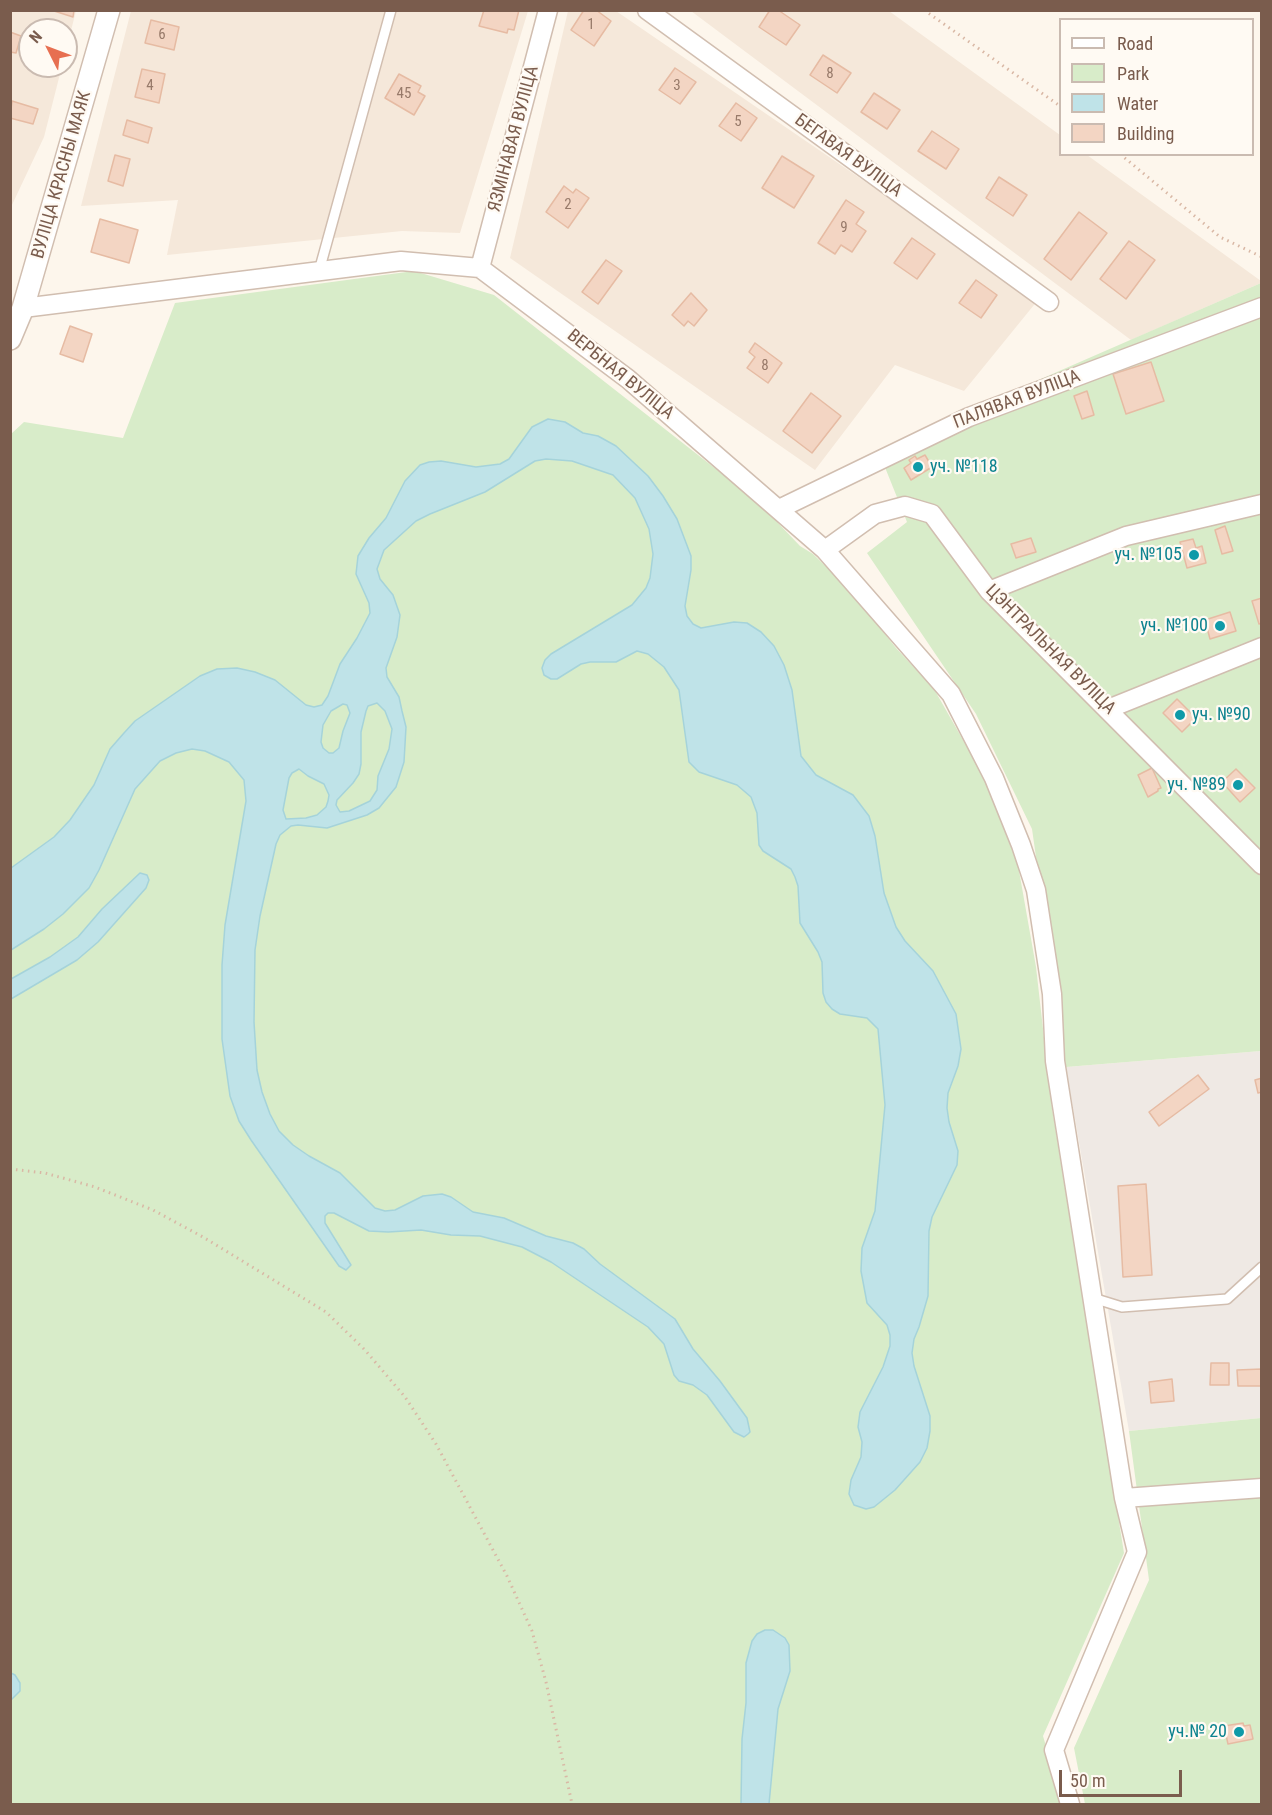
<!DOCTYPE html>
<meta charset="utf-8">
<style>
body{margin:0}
#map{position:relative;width:1272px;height:1815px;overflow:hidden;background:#fdf6ec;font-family:"Roboto Condensed",sans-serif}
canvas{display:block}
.frame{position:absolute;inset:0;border:12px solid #7a5c4d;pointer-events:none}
.legend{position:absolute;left:1059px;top:18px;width:195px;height:138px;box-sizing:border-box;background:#fffaf3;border:2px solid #cabbb1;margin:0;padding:8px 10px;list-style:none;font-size:18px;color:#7a5c4d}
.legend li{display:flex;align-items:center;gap:12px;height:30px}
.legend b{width:30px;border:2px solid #cabbb1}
.north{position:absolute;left:18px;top:18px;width:60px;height:60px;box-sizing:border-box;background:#fffaf3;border:2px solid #cabbb1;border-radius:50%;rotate:312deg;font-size:16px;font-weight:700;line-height:24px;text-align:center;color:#7a5c4d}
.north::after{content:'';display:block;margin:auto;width:21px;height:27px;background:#e76f51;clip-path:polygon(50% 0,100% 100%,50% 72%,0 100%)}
.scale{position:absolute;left:1059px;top:1770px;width:123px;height:27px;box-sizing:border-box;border:3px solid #7a5c4d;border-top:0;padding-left:8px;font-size:18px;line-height:21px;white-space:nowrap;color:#7a5c4d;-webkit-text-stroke:4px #fffaf3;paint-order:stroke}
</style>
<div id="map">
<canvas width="1272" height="1815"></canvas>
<div class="frame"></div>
<ul class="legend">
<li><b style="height:8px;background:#fff"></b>Road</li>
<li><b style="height:16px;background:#d8ecc9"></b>Park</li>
<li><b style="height:16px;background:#bfe3e8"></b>Water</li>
<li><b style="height:16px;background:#f3d5c3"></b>Building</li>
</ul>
<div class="north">N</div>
<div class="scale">50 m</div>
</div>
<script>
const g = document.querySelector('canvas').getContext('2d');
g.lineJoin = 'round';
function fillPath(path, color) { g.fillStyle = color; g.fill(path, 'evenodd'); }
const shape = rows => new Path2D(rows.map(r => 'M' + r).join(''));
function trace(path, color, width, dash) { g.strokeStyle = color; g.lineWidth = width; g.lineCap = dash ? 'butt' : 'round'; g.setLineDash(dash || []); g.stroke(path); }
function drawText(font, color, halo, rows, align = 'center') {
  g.font = font + ' "Roboto Condensed",sans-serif'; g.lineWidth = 4.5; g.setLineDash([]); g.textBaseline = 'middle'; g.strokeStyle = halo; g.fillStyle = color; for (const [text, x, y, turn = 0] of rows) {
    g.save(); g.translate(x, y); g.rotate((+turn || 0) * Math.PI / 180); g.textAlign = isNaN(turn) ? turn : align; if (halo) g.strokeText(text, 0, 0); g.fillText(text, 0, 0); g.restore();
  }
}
const residential = shape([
 [11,11,76,11,66,50,66,30,30,30,30,66,62,66,44,137,11,207],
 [131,11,528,11,460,233,402,231,167,255,178,200,81,206],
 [568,11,616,11,1038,300,964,391,895,365,815,470,510,258],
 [691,11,889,11,1060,135,1060,154,1087,155,1261,281,1261,283,1131,340]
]);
const industrial = shape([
 [1261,1051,1261,1418,1129,1431,1066,1067]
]);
const green = shape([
 [414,271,494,295,758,502,800,546,813,554,849,589,896,648,934,689,983,775,1018,865,1036,967,1052,1108,1124,1553,1043,1736,1063,1804,11,1804,11,434,24,422,123,438,175,303],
 [1261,283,1261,1051,1066,1067,1032,829,976,714,867,553,907,522,878,450],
 [1261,1418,1261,1804,1085,1804,1074,1748,1149,1580,1129,1431]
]);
const water = shape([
 [548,419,565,422,583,433,598,436,616,446,648,476,663,496,677,519,691,556,691,570,685,606,687,616,693,624,701,628,734,622,747,623,761,632,774,646,784,665,792,690,801,756,816,775,853,795,869,816,875,836,884,893,896,927,905,941,933,971,956,1014,961,1049,958,1066,948,1093,947,1108,949,1122,958,1151,957,1165,932,1217,929,1231,928,1296,919,1327,914,1339,912,1353,914,1366,930,1416,930,1431,927,1448,920,1462,895,1490,874,1507,866,1509,854,1505,849,1494,851,1480,861,1457,862,1442,858,1427,860,1412,883,1367,890,1346,890,1335,887,1325,867,1303,861,1271,862,1248,875,1211,885,1105,878,1029,867,1018,840,1014,832,1009,826,1002,823,993,822,962,818,952,800,923,798,886,795,877,791,869,763,851,759,845,757,813,751,797,737,785,699,772,689,762,679,690,664,667,648,654,637,651,616,662,590,662,581,664,557,679,551,679,544,675,542,668,545,660,551,654,632,605,646,588,650,578,653,554,649,529,635,498,613,475,572,461,546,459,535,461,485,492,430,514,416,521,384,550,377,569,380,579,393,595,400,615,397,637,386,668,387,677,399,697,402,711,406,727,404,762,396,787,379,808,367,815,327,828,298,825,291,826,280,835,276,844,260,916,255,950,254,1022,257,1070,262,1092,270,1114,279,1131,293,1145,309,1156,340,1173,375,1208,385,1211,395,1210,423,1196,442,1194,451,1197,473,1212,504,1218,546,1236,573,1243,584,1249,600,1264,675,1319,693,1349,720,1381,747,1418,750,1432,748,1434,744,1437,734,1432,707,1395,693,1385,679,1381,674,1375,664,1344,648,1327,551,1262,522,1247,480,1236,451,1235,421,1230,388,1232,369,1231,334,1213,328,1213,325,1216,325,1223,351,1265,346,1270,339,1266,251,1140,239,1121,230,1096,222,1039,222,965,225,925,246,801,244,780,229,762,205,751,192,749,176,753,160,761,135,789,99,870,89,888,63,914,44,929,11,950,11,868,54,837,70,820,94,785,110,749,124,733,135,721,200,676,217,669,237,668,255,672,275,680,306,705,314,707,322,705,328,696,340,664,357,638,370,613,369,603,356,574,358,556,369,538,386,518,405,481,420,465,429,462,441,461,476,467,500,464,509,459,532,427,548,419],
 [377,703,385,711,392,729,389,749,378,776,377,790,370,801,349,811,340,812,336,805,337,800,353,783,359,774,361,764,361,732,366,711,368,706,377,703],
 [343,704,347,705,350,713,343,731,339,748,333,753,329,753,323,748,321,742,323,725,331,711,343,704],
 [299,769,308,776,324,784,329,795,328,801,326,807,317,815,306,818,286,819,283,810,289,778,292,773,299,769],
 [140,873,147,875,149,880,146,888,98,942,77,960,11,999,11,979,50,957,78,937,102,909,140,873],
 [765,1630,773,1630,785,1638,789,1645,790,1671,778,1709,769,1804,741,1804,742,1739,746,1703,746,1663,752,1641,757,1634,765,1630],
 [11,1673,15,1675,20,1683,20,1691,11,1700,11,1673]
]);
const building = shape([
 [51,10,74,10,73,17,51,10],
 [484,10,519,10,514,30,508,29,507,33,479,26,484,10],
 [584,10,596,10,611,21,594,46,571,30,584,10],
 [770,10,778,10,800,25,786,45,759,27,770,10],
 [151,20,179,27,174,50,145,43,151,20],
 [10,32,21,36,16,53,10,52,10,32],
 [823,55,851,73,837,93,810,75,823,55],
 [675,68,696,82,680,104,659,90,675,68],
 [142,69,165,74,159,103,135,97,142,69],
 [399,74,421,86,418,92,425,96,414,115,385,98,399,74],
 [874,93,900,110,887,129,861,112,874,93],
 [12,101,38,109,33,124,10,118,12,101],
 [736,103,757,118,741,141,719,126,736,103],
 [127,120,152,128,148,143,123,135,127,120],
 [932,131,959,149,946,169,918,151,932,131],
 [115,155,130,159,123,186,108,181,115,155],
 [782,156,814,176,794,208,762,188,782,156],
 [999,177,1027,195,1013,216,986,198,999,177],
 [564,186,573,193,576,189,589,198,568,228,546,212,564,186],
 [846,200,864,212,856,224,866,231,852,252,841,245,835,254,818,243,846,200],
 [1079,212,1107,233,1071,280,1044,259,1079,212],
 [100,219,138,230,129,263,91,252,100,219],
 [912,238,935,254,917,279,894,263,912,238],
 [1129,241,1155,260,1126,299,1100,279,1129,241],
 [606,260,622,271,598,304,582,292,606,260],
 [976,280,997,295,981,318,959,303,976,280],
 [691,293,707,310,694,326,688,321,684,326,672,315,691,293],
 [70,326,92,334,83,362,60,354,70,326],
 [755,343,782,363,768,383,747,368,755,357,749,352,755,343],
 [1151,362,1164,401,1126,414,1113,374,1151,362],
 [1087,391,1094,415,1082,419,1074,396,1087,391],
 [811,393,841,416,812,453,783,431,811,393],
 [925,455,932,467,911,480,904,468,911,463,909,460,915,456,917,459,925,455],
 [1225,526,1233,551,1222,554,1215,530,1225,526],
 [1031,538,1036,552,1016,558,1011,544,1031,538],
 [1193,539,1196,548,1202,546,1206,563,1187,568,1180,542,1193,539],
 [1262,598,1262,623,1259,624,1252,601,1262,598],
 [1230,612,1236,631,1210,639,1205,620,1230,612],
 [1177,699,1196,718,1182,732,1163,713,1177,699],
 [1152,768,1161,788,1158,789,1158,791,1148,797,1138,775,1152,768],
 [1236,769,1255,788,1240,802,1222,782,1236,769],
 [1198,1075,1209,1089,1159,1126,1149,1112,1198,1075],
 [1262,1078,1262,1092,1258,1093,1255,1080,1262,1078],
 [1146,1184,1152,1275,1123,1277,1118,1186,1146,1184],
 [1211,1363,1229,1363,1229,1385,1210,1385,1211,1363],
 [1262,1369,1262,1386,1238,1386,1237,1370,1262,1369],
 [1172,1379,1174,1401,1151,1403,1149,1382,1172,1379],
 [1243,1723,1244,1726,1250,1725,1253,1739,1228,1744,1224,1726,1243,1723]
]);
const path = shape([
 [924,10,1060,106],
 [1120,154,1220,237,1262,257],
 [10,1169,45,1173,95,1187,153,1210,203,1237,326,1312,365,1350,405,1397,436,1444,507,1576,532,1631,546,1682,572,1804]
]);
const service = shape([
 [319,271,391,10],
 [1093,1298,1122,1307,1227,1299,1262,1267]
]);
const minor = shape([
 [647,10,1049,302],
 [480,268,628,379,825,550,951,694,994,778,1021,845,1036,890,1052,994,1055,1061,1124,1498,1137,1552,1054,1750,1070,1804],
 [480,268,548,10],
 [23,308,401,261,480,268],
 [779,509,969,417,1262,307],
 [825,550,875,514,905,506,932,514,989,591,1262,865],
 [989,591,1126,536,1262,504],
 [1108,709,1262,647],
 [1124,1498,1262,1488]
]);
const tertiary = shape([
 [10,339,23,308,109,10]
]);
const markers = [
 [918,467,6,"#0f9aa8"],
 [1194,555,6,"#0f9aa8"],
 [1220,626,6,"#0f9aa8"],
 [1180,715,6,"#0f9aa8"],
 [1238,785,6,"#0f9aa8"],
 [1239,1732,6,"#0f9aa8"]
];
const numberNames = [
 ["1",591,25],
 ["6",162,35],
 ["8",830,74],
 ["4",150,86],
 ["3",677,86],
 ["45",404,94],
 ["5",738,122],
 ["2",568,205],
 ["9",844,228],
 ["8",765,366]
];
const streetNames = [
 ["ЯЗМІНАВАЯ ВУЛІЦА",514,139,-75],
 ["БЕГАВАЯ ВУЛІЦА",848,156,36],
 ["ВУЛІЦА КРАСНЫ МАЯК",62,175,-74],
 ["ВЕРБНАЯ ВУЛІЦА",620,375,39],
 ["ПАЛЯВАЯ ВУЛІЦА",1017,400,-21],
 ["ЦЭНТРАЛЬНАЯ ВУЛІЦА",1050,650,45]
];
const cultureNames = [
 ["уч. №118",930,467,"left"],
 ["уч. №105",1182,555],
 ["уч. №100",1208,626],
 ["уч. №90",1192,715,"left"],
 ["уч. №89",1226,785],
 ["уч.№ 20",1227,1732]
];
fillPath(residential, '#f5e8da');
fillPath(industrial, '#efe9e4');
fillPath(green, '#d8ecc9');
fillPath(water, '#bfe3e8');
trace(water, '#a5d3da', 1.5);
fillPath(building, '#f3d5c3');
trace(building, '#e6bba3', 1.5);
trace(service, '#d1beb0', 12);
trace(minor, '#d1beb0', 21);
trace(tertiary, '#d1beb0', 24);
trace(path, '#d9b8a5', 3, [1.5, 4.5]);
trace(service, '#fff', 9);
trace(minor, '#fff', 18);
trace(tertiary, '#fff', 21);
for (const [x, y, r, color] of markers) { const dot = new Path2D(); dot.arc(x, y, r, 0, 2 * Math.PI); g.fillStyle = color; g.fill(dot); trace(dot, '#fffaf3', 2); }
drawText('15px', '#987a6a', null, numberNames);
drawText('18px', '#7a5c4d', '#fffaf3', streetNames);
drawText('18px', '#0d838f', '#fffaf3', cultureNames, 'right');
</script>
